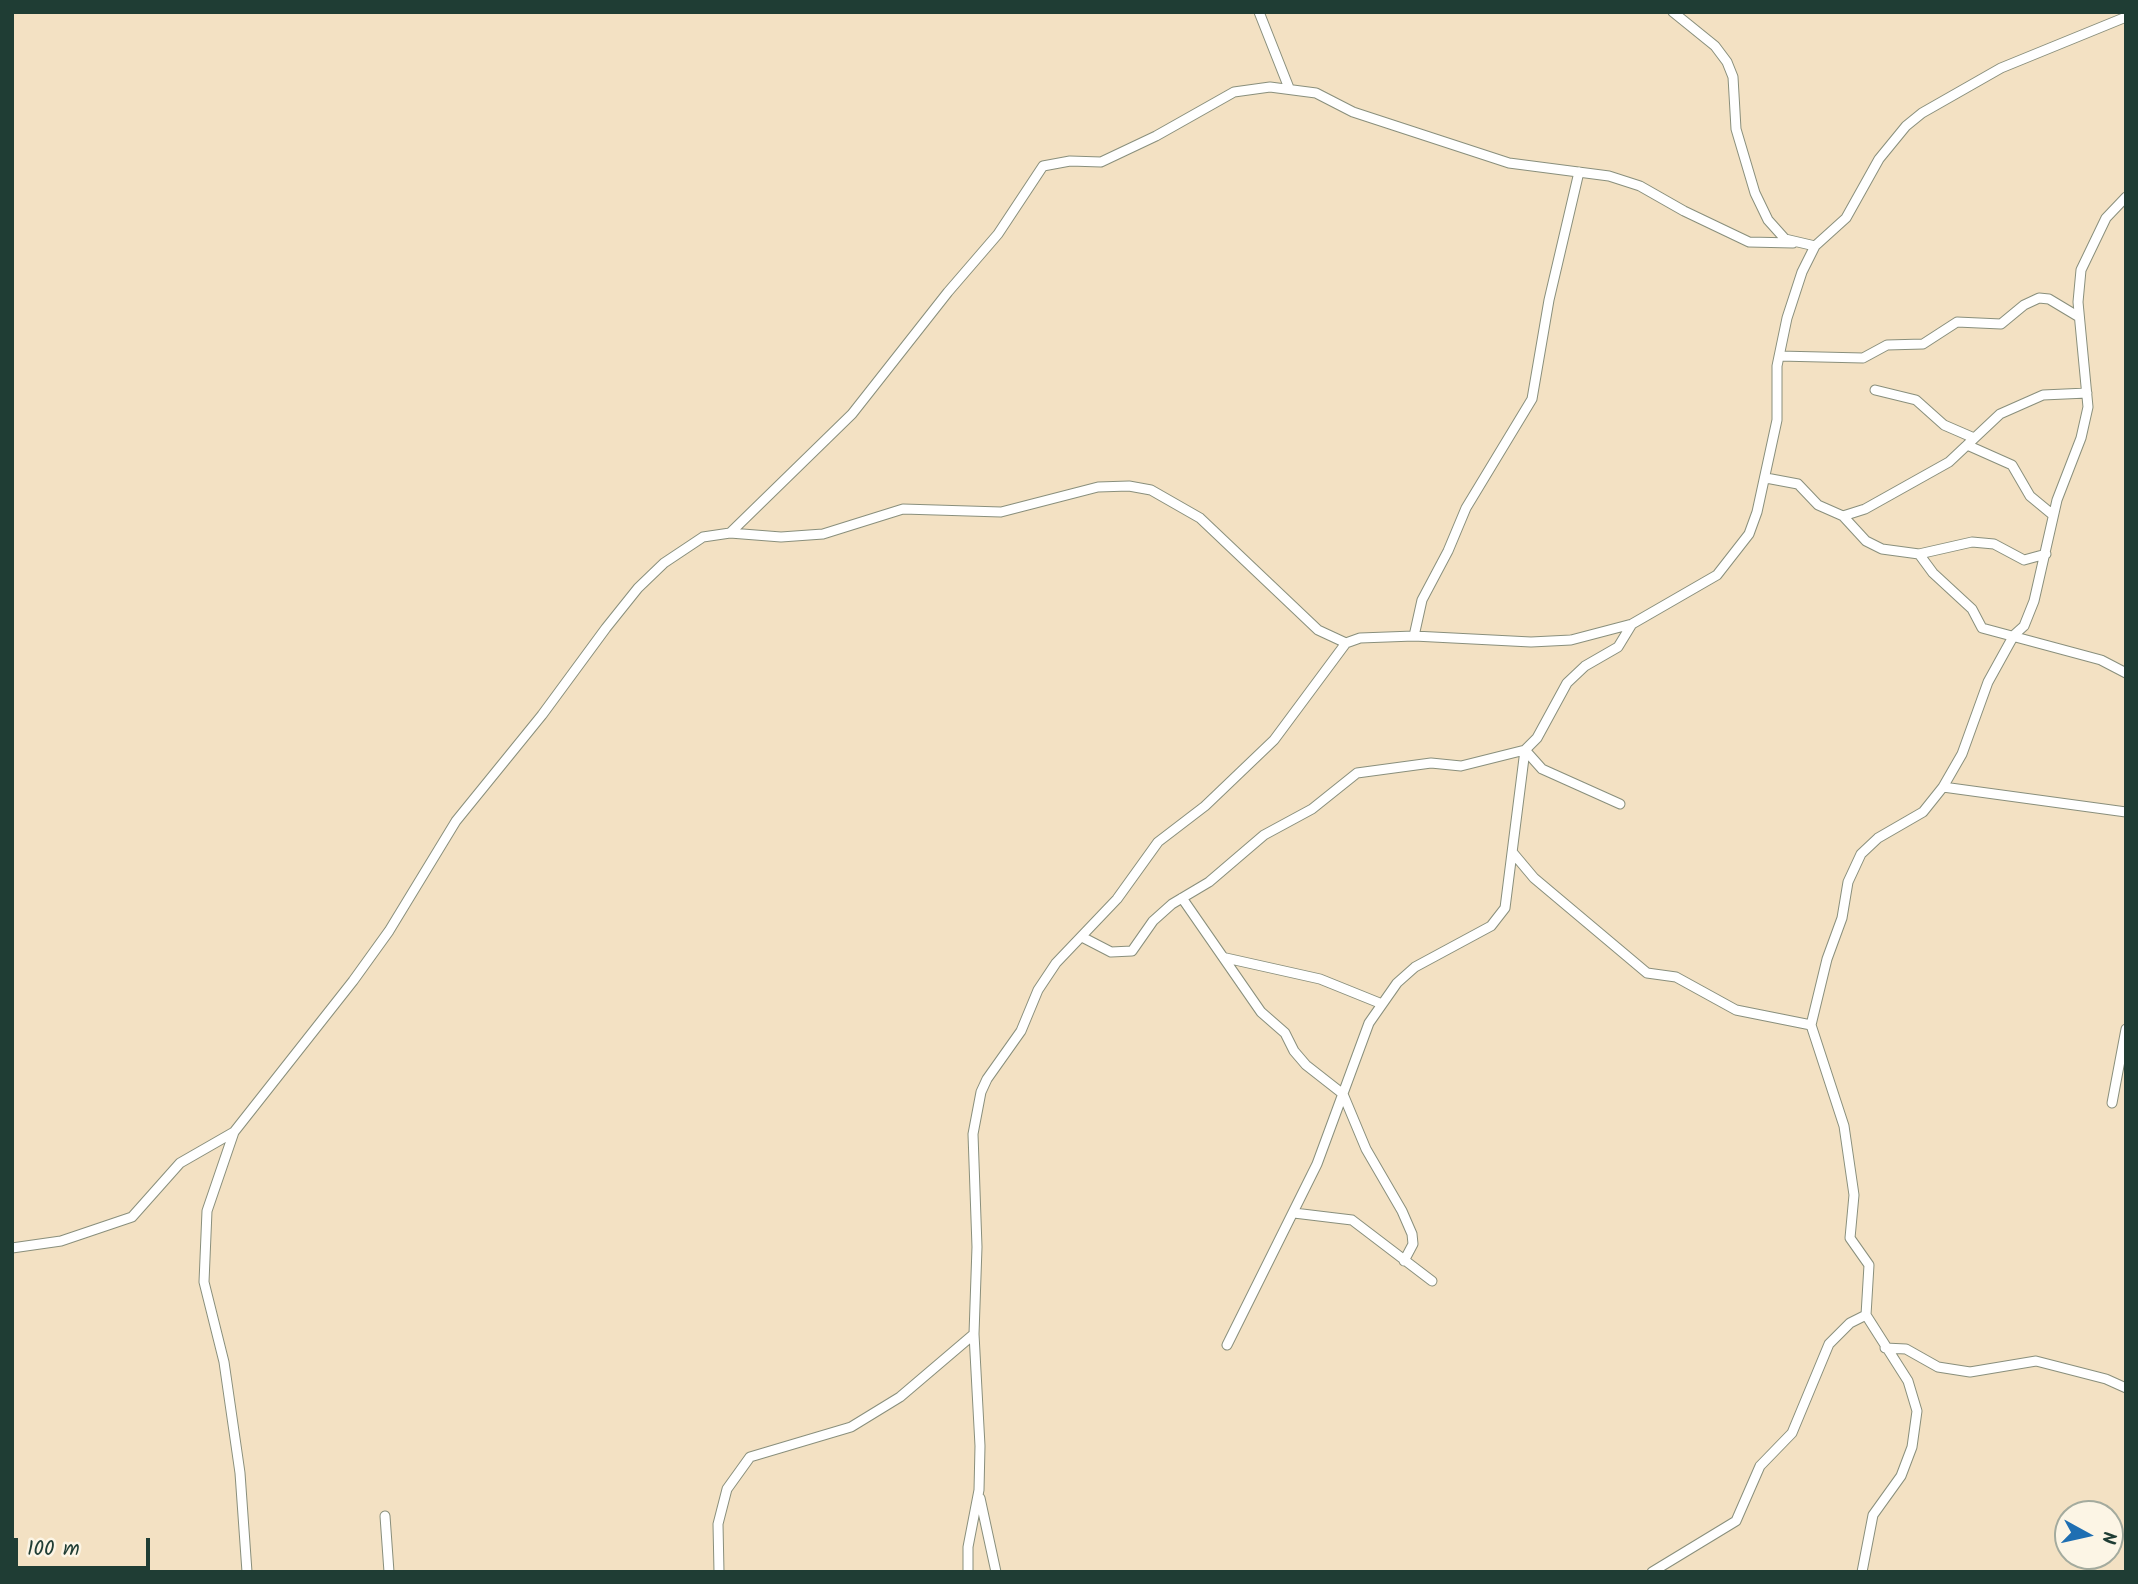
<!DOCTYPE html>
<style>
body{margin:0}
#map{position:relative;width:2138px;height:1584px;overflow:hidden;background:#f3e1c3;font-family:Kalam,sans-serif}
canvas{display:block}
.frame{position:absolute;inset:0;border:14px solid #1f3d34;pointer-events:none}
.north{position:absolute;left:2054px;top:1500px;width:70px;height:70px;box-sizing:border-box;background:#fcf5e5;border:2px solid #a4ab9e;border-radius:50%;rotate:98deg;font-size:19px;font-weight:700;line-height:28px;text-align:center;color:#1f3d34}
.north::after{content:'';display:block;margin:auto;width:24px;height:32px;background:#1f6fb2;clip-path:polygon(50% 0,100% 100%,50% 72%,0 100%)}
.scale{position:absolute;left:14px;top:1538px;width:136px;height:32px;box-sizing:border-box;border:4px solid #1f3d34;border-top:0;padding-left:9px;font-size:21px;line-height:24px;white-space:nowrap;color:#1f3d34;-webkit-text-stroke:5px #fcf5e5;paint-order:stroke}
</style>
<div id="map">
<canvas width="2138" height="1584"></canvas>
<div class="frame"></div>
<div class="north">N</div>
<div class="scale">100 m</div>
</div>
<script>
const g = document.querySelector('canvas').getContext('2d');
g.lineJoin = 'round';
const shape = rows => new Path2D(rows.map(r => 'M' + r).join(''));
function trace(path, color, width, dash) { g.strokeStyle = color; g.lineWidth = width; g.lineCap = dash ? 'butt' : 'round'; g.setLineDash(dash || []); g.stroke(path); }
const minor = shape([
 [1259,12,1289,88],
 [1673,12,1715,46,1727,62,1733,77,1736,129,1755,193,1768,220,1785,239,1815,246],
 [1779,356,1863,358,1887,345,1923,344,1957,322,2001,324,2024,305,2039,298,2049,299,2079,317],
 [1875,390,1916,400,1944,425,1974,438],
 [1967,445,2012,465,2030,496,2053,515],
 [1766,478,1798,484,1818,505,1843,516,1866,541,1882,549,1919,554,1972,542,1994,544,2024,560,2046,554],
 [1843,516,1865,509,1949,462,2000,414,2043,395,2087,393],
 [730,533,852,414,948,292,998,234,1043,166,1070,161,1101,162,1156,136,1234,92,1270,87,1316,93,1353,112,1509,163,1609,176,1640,186,1684,211,1749,242,1793,243],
 [1919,554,1933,573,1972,609,1982,628,2101,660,2126,673],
 [1414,636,1422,600,1448,551,1466,508,1532,399,1549,300,1579,172],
 [1525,750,1542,769,1620,804],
 [1943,787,2126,812],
 [1513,853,1534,878,1647,973,1676,977,1736,1010,1811,1025],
 [1182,898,1261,1012,1285,1033,1294,1051,1306,1065,1343,1094,1366,1149,1402,1211,1412,1234,1413,1244,1404,1261],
 [1082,937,1111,952,1132,951,1153,921,1172,904,1209,882,1264,835,1312,809,1357,773,1431,763,1461,766,1525,750,1537,738,1567,683,1585,666,1618,647,1632,624],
 [1226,958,1320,979,1382,1004],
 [2112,1103,2126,1029],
 [234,1132,207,1211,204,1282,224,1362,240,1473,247,1572],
 [1294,1213,1352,1220,1432,1281],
 [12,1248,61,1241,132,1217,180,1163,234,1132,353,981,389,931,456,821,542,715,606,628,638,588,664,563,703,537,730,533,781,537,823,534,903,509,1001,512,1098,487,1129,486,1151,490,1200,518,1318,630,1346,643],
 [1227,1345,1317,1164,1369,1023,1397,983,1415,967,1491,926,1505,908,1525,750],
 [1885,1348,1906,1349,1938,1367,1970,1372,2036,1361,2106,1379,2126,1388],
 [980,1498,996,1572],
 [385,1516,389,1572],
 [719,1572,718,1524,727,1489,750,1457,851,1427,900,1397,974,1334],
 [968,1572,968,1547,979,1490,980,1446,974,1334,977,1247,973,1134,981,1092,987,1079,1021,1031,1038,990,1056,963,1117,899,1158,842,1205,806,1274,740,1346,643,1360,638,1414,636,1531,642,1571,640,1632,624,1717,575,1749,534,1757,512,1777,420,1777,366,1787,318,1802,272,1815,246,1846,218,1879,159,1906,126,1922,113,2001,68,2126,17],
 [1652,1572,1736,1521,1760,1466,1792,1433,1829,1344,1850,1323,1866,1315],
 [1862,1572,1873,1515,1901,1476,1912,1447,1917,1411,1908,1381,1866,1315,1869,1265,1850,1238,1854,1195,1844,1126,1811,1025,1827,959,1842,918,1848,882,1861,854,1878,838,1923,812,1943,787,1962,754,1988,682,2014,635,2024,626,2034,601,2057,500,2081,438,2088,407,2078,302,2081,270,2106,218,2126,197]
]);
trace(minor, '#898f7c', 11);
trace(minor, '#fff', 9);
</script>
